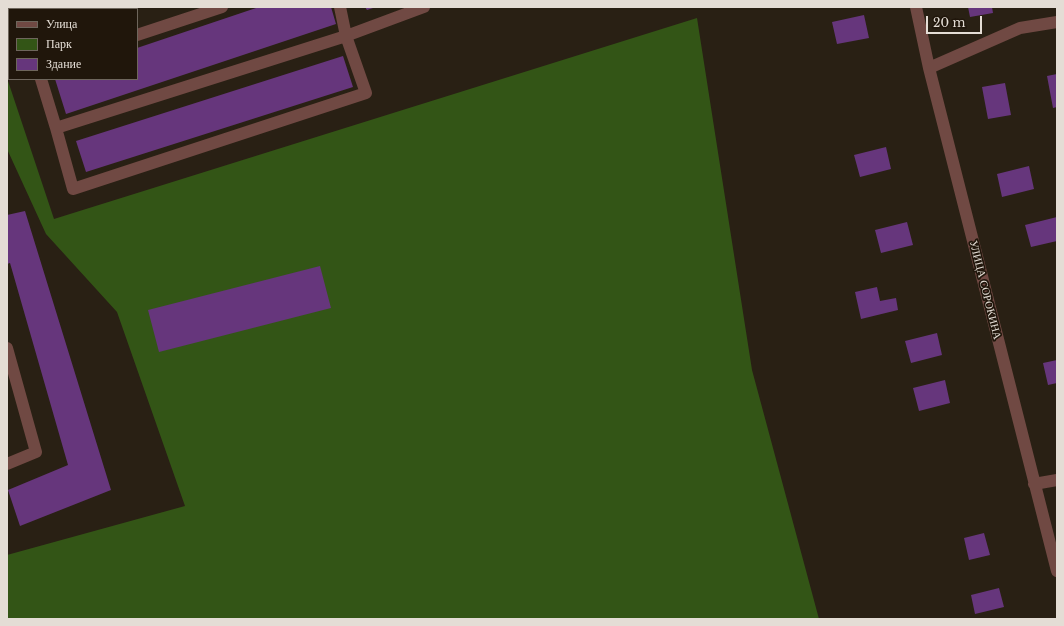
<!DOCTYPE html>
<meta charset="utf-8">
<style>
body{margin:0}
#map{position:relative;width:1064px;height:626px;overflow:hidden;background:#292014;font-family:"Libre Baskerville",serif}
canvas{display:block}
.frame{position:absolute;inset:0;border:8px solid #e4ddd5;pointer-events:none}
.legend{position:absolute;left:8px;top:8px;width:130px;height:72px;box-sizing:border-box;background:#20160b;border:1px solid #6e665c;margin:0;padding:5px 7px;list-style:none;font-size:12px;color:#e4ddd5}
.legend li{display:flex;align-items:center;gap:8px;height:20px}
.legend b{width:20px;border:1px solid #6e665c}
.scale{position:absolute;left:926px;top:16px;width:56px;height:18px;box-sizing:border-box;border:2px solid #e4ddd5;border-top:0;padding-left:5px;font-size:12px;line-height:14px;white-space:nowrap;color:#e4ddd5;-webkit-text-stroke:3px #20160b;paint-order:stroke}
</style>
<div id="map">
<canvas width="1064" height="626"></canvas>
<div class="frame"></div>
<ul class="legend">
<li><b style="height:5px;background:#704943"></b>Улица</li>
<li><b style="height:11px;background:#335516"></b>Парк</li>
<li><b style="height:11px;background:#66367c"></b>Здание</li>
</ul>
<div class="scale">20 m</div>
</div>
<script>
const g = document.querySelector('canvas').getContext('2d');
g.lineJoin = 'round';
function fillPath(path, color) { g.fillStyle = color; g.fill(path, 'evenodd'); }
const shape = rows => new Path2D(rows.map(r => 'M' + r).join(''));
function trace(path, color, width, dash) { g.strokeStyle = color; g.lineWidth = width; g.lineCap = dash ? 'butt' : 'round'; g.setLineDash(dash || []); g.stroke(path); }
function drawText(font, color, halo, rows, align = 'center') {
  g.font = font + ' "Libre Baskerville",serif'; g.lineWidth = 3.5; g.setLineDash([]); g.textBaseline = 'middle'; g.strokeStyle = halo; g.fillStyle = color; for (const [text, x, y, turn = 0] of rows) {
    g.save(); g.translate(x, y); g.rotate((+turn || 0) * Math.PI / 180); g.textAlign = isNaN(turn) ? turn : align; if (halo) g.strokeText(text, 0, 0); g.fillText(text, 0, 0); g.restore();
  }
}
const green = shape([
 [697,18,752,370,819,619,7,619,7,555,185,506,117,312,46,234,7,149,7,78,54,219]
]);
const building = shape([
 [259,7,331,7,336,24,66,114,55,79,137,79,137,48],
 [365,7,376,7,367,10],
 [968,7,992,7,993,13,970,17],
 [864,15,869,38,837,44,832,22],
 [343,56,353,87,86,172,76,141],
 [1057,74,1057,107,1053,108,1047,76],
 [1005,83,1011,115,988,119,982,87],
 [886,147,891,169,860,177,854,155],
 [1029,166,1034,189,1002,197,997,174],
 [25,211,111,490,20,526,8,490,68,465,10,263,7,264,7,215],
 [1057,217,1057,241,1031,247,1025,225],
 [907,222,913,245,881,253,875,230],
 [320,266,331,308,159,352,148,310],
 [877,287,880,301,896,298,898,310,861,319,855,292],
 [937,333,942,355,911,363,905,341],
 [1057,360,1057,383,1048,385,1043,363],
 [945,380,950,403,919,411,913,388],
 [984,533,990,555,969,560,964,538],
 [999,588,1004,607,975,614,971,595]
]);
const minor = shape([
 [916,7,929,68,1057,571],
 [7,12,9,16],
 [137,35,222,7],
 [929,68,1020,28,1057,22],
 [41,79,56,128,73,189,366,93,346,36,340,7],
 [56,128,346,36,424,7],
 [7,348,36,452,7,464],
 [1034,484,1057,480]
]);
const streetNames = [
 ["УЛИЦА СОРОКИНА",985,290,76]
];
fillPath(green, '#335516');
fillPath(building, '#66367c');
trace(minor, '#704943', 12);
drawText('11px', '#e4ddd5', '#20160b', streetNames);
</script>
